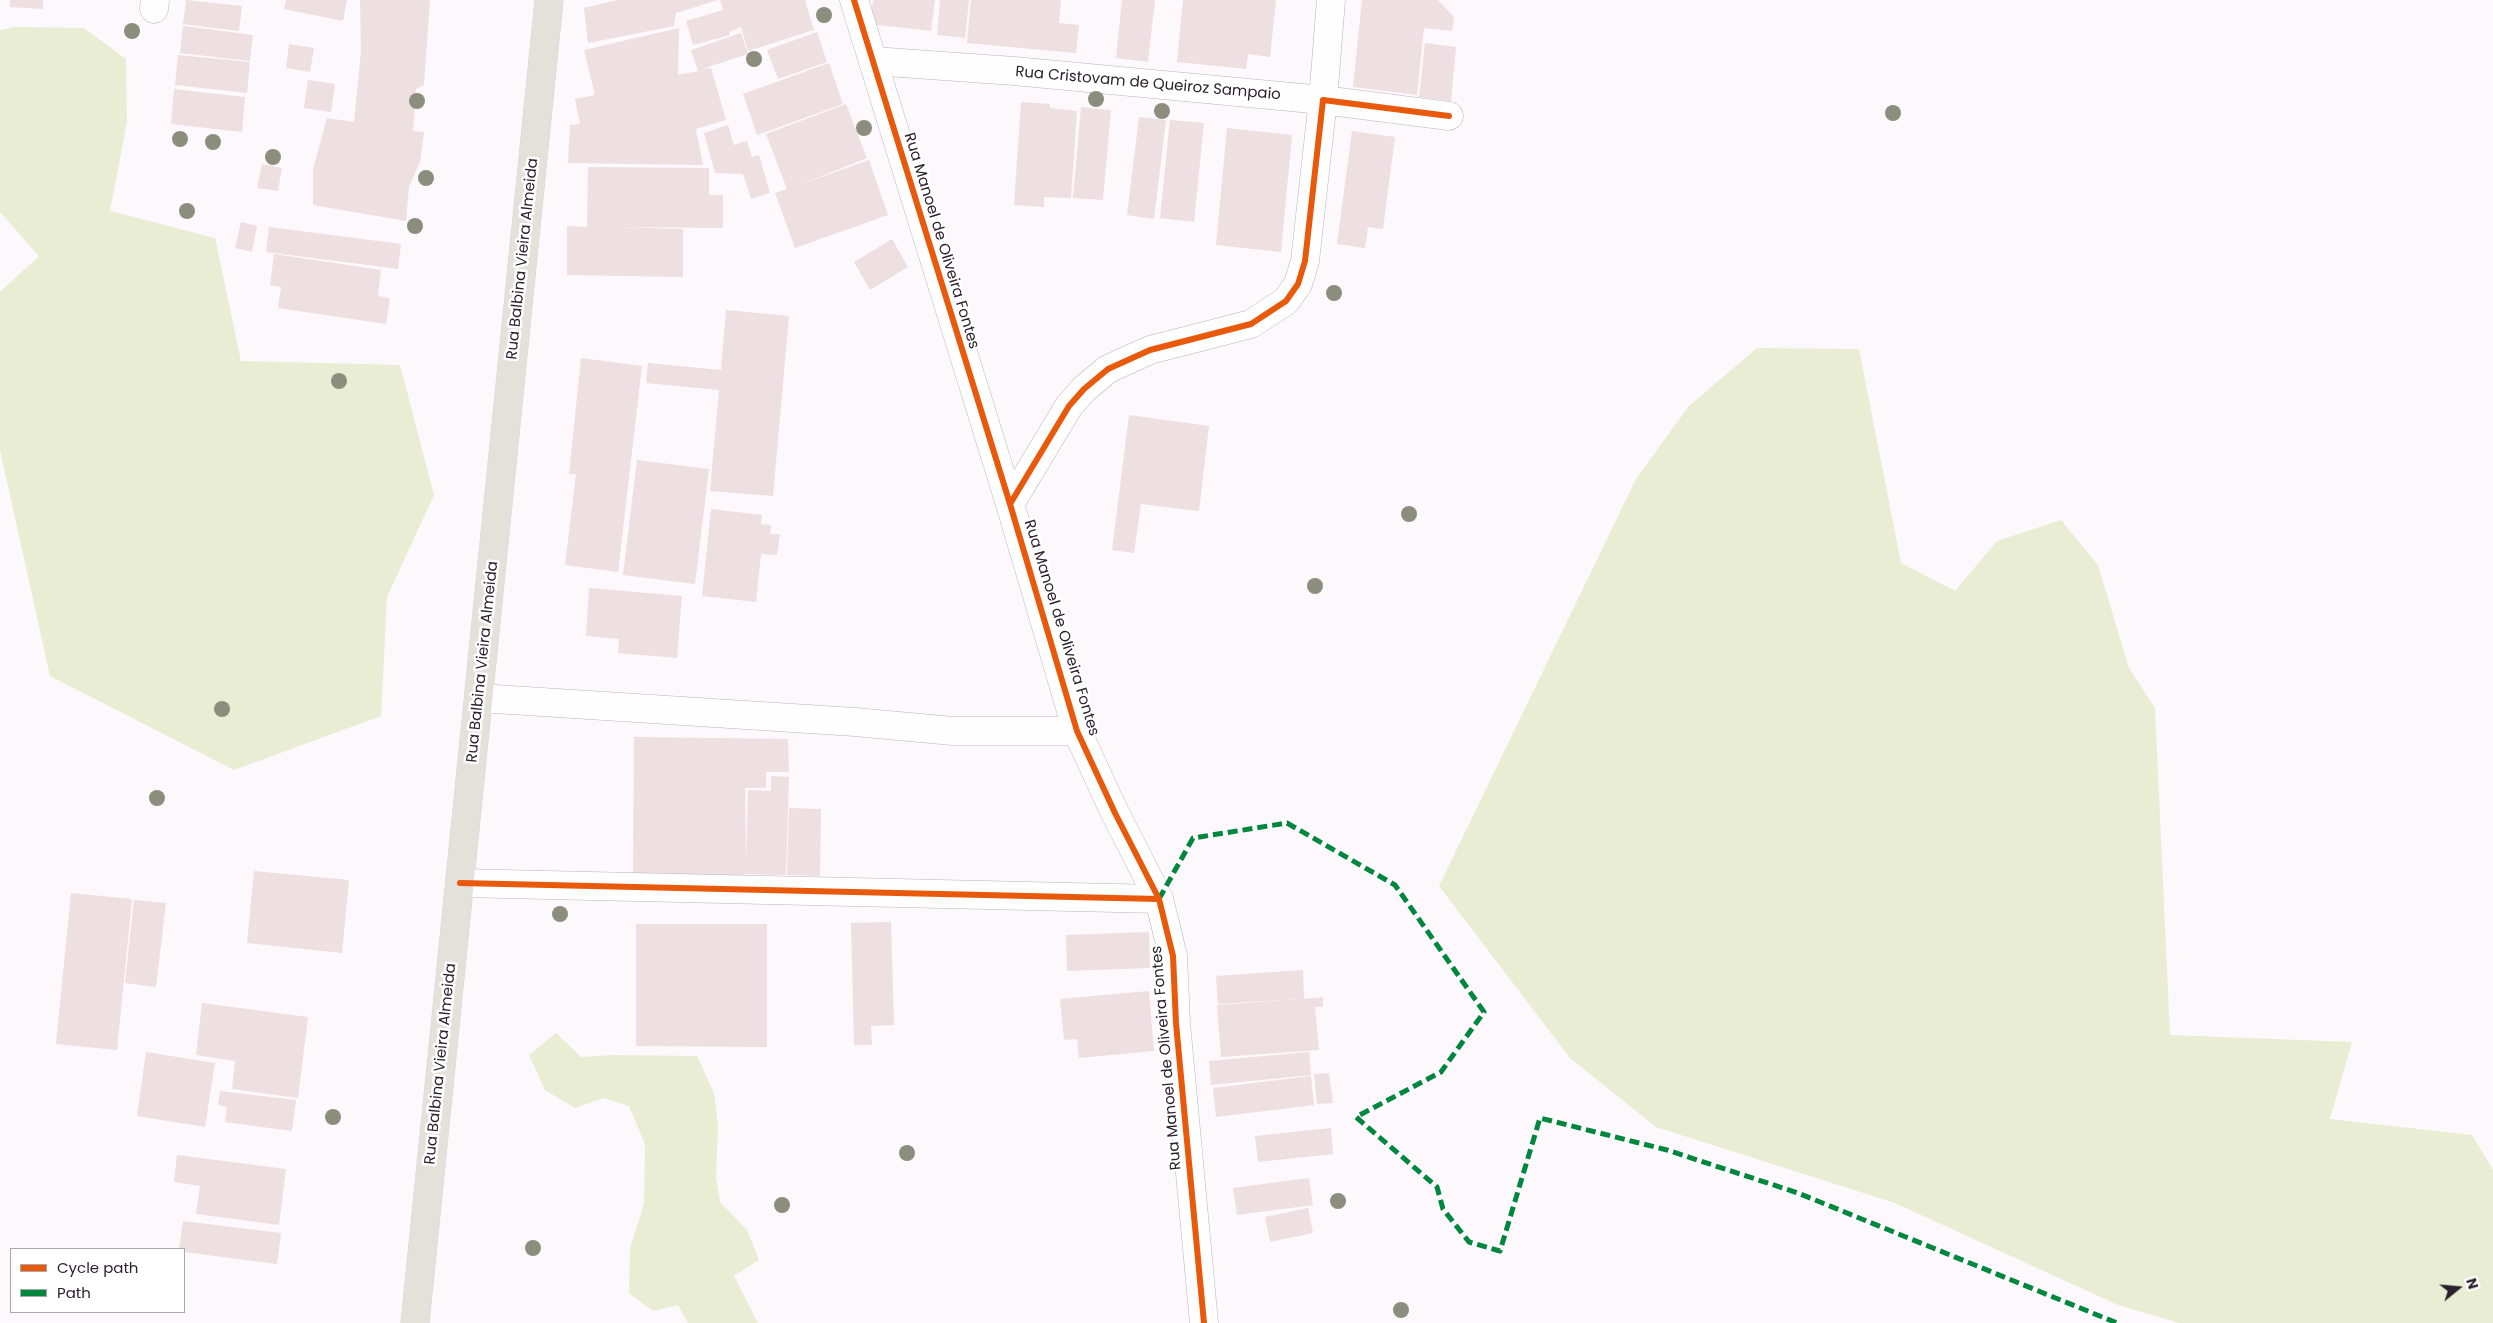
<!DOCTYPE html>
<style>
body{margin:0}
#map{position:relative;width:2493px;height:1323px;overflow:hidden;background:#fcf8fc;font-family:Poppins,sans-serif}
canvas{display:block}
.legend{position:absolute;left:10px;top:1248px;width:175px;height:65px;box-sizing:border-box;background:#fff;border:1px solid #aba7ab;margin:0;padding:6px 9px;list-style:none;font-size:15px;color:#2c222c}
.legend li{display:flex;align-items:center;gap:10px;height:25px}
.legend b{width:25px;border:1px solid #aba7ab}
.north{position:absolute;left:2433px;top:1263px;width:50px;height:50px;-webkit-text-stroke:4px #fff;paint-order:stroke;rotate:73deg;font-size:14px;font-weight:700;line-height:20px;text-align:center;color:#2c222c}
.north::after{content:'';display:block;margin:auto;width:18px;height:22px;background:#2c222c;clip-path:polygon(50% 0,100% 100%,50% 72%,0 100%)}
</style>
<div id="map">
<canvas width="2493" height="1323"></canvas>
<ul class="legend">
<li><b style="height:6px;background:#e8590c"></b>Cycle path</li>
<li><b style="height:6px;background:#00873e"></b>Path</li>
</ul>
<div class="north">N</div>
</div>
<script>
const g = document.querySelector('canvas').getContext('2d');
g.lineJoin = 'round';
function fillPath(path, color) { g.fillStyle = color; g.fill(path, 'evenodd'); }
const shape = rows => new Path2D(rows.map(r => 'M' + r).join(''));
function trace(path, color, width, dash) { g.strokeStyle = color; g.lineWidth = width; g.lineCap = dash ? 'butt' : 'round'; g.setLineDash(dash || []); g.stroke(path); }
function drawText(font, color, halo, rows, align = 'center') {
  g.font = font + ' Poppins,sans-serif'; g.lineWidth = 5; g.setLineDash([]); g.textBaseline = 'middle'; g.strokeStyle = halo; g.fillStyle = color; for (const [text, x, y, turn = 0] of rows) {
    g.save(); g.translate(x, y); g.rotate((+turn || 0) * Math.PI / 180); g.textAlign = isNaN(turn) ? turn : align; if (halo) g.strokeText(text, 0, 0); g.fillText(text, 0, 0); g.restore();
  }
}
const green = shape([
 [15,27,84,28,126,59,127,122,110,211,215,238,241,361,400,365,434,495,387,597,381,716,234,770,50,676,0,450,0,292,39,256,0,212,0,30],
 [1757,348,1859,349,1901,563,1955,591,1997,541,2061,520,2098,565,2129,668,2155,708,2170,1035,2352,1042,2330,1119,2472,1135,2493,1170,2493,1323,2179,1323,2118,1305,1895,1203,1656,1127,1570,1058,1439,886,1636,479,1689,406],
 [556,1033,581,1057,614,1055,697,1056,714,1093,718,1125,716,1177,720,1202,747,1230,759,1260,734,1276,758,1323,688,1323,678,1305,653,1311,629,1293,630,1248,644,1204,645,1144,629,1106,603,1098,575,1108,545,1090,529,1055]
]);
const building = shape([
 [10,0,43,0,43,9,10,7],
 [186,0,242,6,239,31,183,24],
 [286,0,347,0,343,21,284,9],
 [360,0,430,0,424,85,416,89,413,131,424,132,420,162,409,187,406,221,313,205,313,169,327,118,354,122,361,51],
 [618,0,718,0,676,13,674,26,588,43,584,8],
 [720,0,805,0,814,30,748,51,741,27,729,32,730,35,693,45,686,21,723,10],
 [873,0,935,0,931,31,870,24],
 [940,0,969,0,965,38,937,35],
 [971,0,1061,0,1059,23,1079,25,1076,53,967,43],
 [1122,0,1155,0,1148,62,1116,58],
 [1183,0,1276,0,1270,57,1248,54,1246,69,1177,62],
 [1362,0,1438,0,1454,17,1452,31,1424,28,1417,95,1353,87],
 [183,26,253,35,250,61,180,53],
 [679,28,678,75,698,71,691,50,741,33,748,54,702,69,711,68,726,120,696,129,703,165,568,163,570,125,580,124,575,99,595,95,584,50],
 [817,32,827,62,778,79,767,50],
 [1425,43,1456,47,1451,101,1419,97],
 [289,44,314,48,310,72,286,68],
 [178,55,250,62,247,93,175,85],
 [829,63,843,104,757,135,743,94],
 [308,80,335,84,331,112,304,108],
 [174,89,245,97,242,132,171,124],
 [1021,102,1050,104,1050,108,1077,111,1071,198,1044,197,1044,207,1014,205],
 [846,104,867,158,799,185,869,160,888,215,795,248,775,193,787,189,766,134],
 [1081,107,1111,110,1103,200,1073,198],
 [1139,117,1166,120,1154,219,1127,215],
 [1170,120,1204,123,1194,222,1160,218],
 [728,125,734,145,747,141,752,157,759,155,770,193,751,199,743,174,715,173,704,133],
 [1227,128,1292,135,1281,252,1216,245],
 [1352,131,1395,137,1383,229,1368,227,1365,248,1337,244],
 [262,164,282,168,278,191,257,188],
 [588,167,709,168,709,195,723,195,723,228,616,227,683,229,683,277,567,275,567,226,587,227],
 [241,222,257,226,252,252,235,248],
 [269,227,401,244,398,269,266,252],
 [892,239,908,267,870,290,854,262],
 [274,254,381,270,378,296,390,298,386,324,278,308,281,287,270,285],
 [726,310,789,316,773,496,710,491,719,390,646,383,648,363,721,370],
 [581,358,642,366,618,572,565,565,576,474,569,474],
 [1129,415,1209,426,1199,511,1141,504,1134,553,1112,550],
 [637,460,709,469,695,584,623,575],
 [711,509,762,515,761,524,771,525,770,534,780,534,777,555,761,554,756,602,702,596],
 [589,588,682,596,677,658,618,653,619,639,586,636],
 [634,737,788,739,789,772,766,772,766,788,745,788,746,864,748,790,771,791,771,776,789,777,786,875,745,874,745,877,633,876],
 [789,808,821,809,820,876,787,875],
 [254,871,349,880,342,953,247,943],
 [71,893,132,899,117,1050,56,1044],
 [134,900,166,903,156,987,125,983],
 [891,922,894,1025,871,1026,872,1045,854,1045,851,923],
 [636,924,767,924,767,1047,636,1046],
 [1149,932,1150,968,1067,971,1066,935],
 [1303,970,1304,999,1323,997,1323,1007,1315,1007,1319,1050,1221,1057,1217,1005,1299,999,1218,1004,1216,976],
 [1149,991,1154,1051,1079,1058,1077,1039,1064,1040,1060,999],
 [202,1003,308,1017,298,1098,232,1089,235,1061,196,1055],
 [146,1052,215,1063,205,1127,137,1116],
 [1309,1052,1311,1075,1211,1085,1209,1061],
 [1329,1073,1333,1103,1317,1104,1314,1074],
 [1311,1076,1314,1105,1216,1117,1213,1088],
 [220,1091,296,1100,292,1131,225,1122,227,1107,218,1105],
 [1331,1128,1333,1154,1258,1162,1255,1136],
 [177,1155,286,1169,279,1225,196,1214,200,1186,174,1182],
 [1309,1178,1313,1205,1237,1215,1233,1188],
 [1308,1208,1313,1233,1270,1242,1265,1217],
 [183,1221,281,1233,277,1264,184,1252,184,1249,179,1249]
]);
const minor = shape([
 [154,9,155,0],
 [873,61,1014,71,1323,100,1331,0],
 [1010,504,1069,406,1084,389,1108,369,1150,350,1251,324,1286,301,1298,284,1305,261,1323,100,1449,116],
 [479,698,855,722,953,731,1077,731],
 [460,883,1159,899]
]);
const tertiary = shape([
 [854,0,1010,504,1077,731,1115,813,1159,899,1173,956,1176,1023,1204,1323]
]);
const primary = shape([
 [415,1323,549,0]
]);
const quiet = shape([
 [1159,899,1193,838,1287,823,1395,885,1484,1012,1441,1072,1356,1117,1437,1187,1443,1209,1469,1242,1500,1251,1540,1118,1667,1150,1798,1193,2117,1323]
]);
const cycleway = shape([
 [854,0,1010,504,1077,731,1115,813,1159,899,1173,956,1176,1023,1204,1323],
 [1010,504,1069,406,1084,389,1108,369,1150,350,1251,324,1286,301,1298,284,1305,261,1323,100,1449,116],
 [460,883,1159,899]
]);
const trees = [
 [824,15],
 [132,31],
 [754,59],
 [1096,99],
 [417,101],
 [1162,111],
 [1893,113],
 [864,128],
 [180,139],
 [213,142],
 [273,157],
 [426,178],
 [187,211],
 [415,226],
 [1334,293],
 [339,381],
 [1409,514],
 [1315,586],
 [222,709],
 [157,798],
 [560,914],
 [333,1117],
 [907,1153],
 [1338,1201],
 [782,1205],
 [533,1248],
 [1401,1310]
];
const streetNames = [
 ["Rua Cristovam de Queiroz Sampaio",1148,84,5],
 ["Rua Manoel de Oliveira Fontes",941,241,73],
 ["Rua Balbina Vieira Almeida",523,259,-84],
 ["Rua Manoel de Oliveira Fontes",1061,628,73],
 ["Rua Balbina Vieira Almeida",483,662,-84],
 ["Rua Manoel de Oliveira Fontes",1167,1058,-95],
 ["Rua Balbina Vieira Almeida",441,1064,-84]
];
fillPath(green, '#e9edd3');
fillPath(building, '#eedfe0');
trace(minor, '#b9b3b9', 29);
trace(tertiary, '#b9b3b9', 29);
trace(primary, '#d8d5d8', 29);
trace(minor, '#fffeff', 28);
trace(tertiary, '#fffeff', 28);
trace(primary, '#e4e0da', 28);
trace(quiet, '#00873e', 5, [10, 5]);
trace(cycleway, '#e8590c', 6);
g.fillStyle = '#8c8e7d';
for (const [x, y] of trees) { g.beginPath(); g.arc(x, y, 8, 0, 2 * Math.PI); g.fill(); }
drawText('15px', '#2c222c', '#fff', streetNames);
</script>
